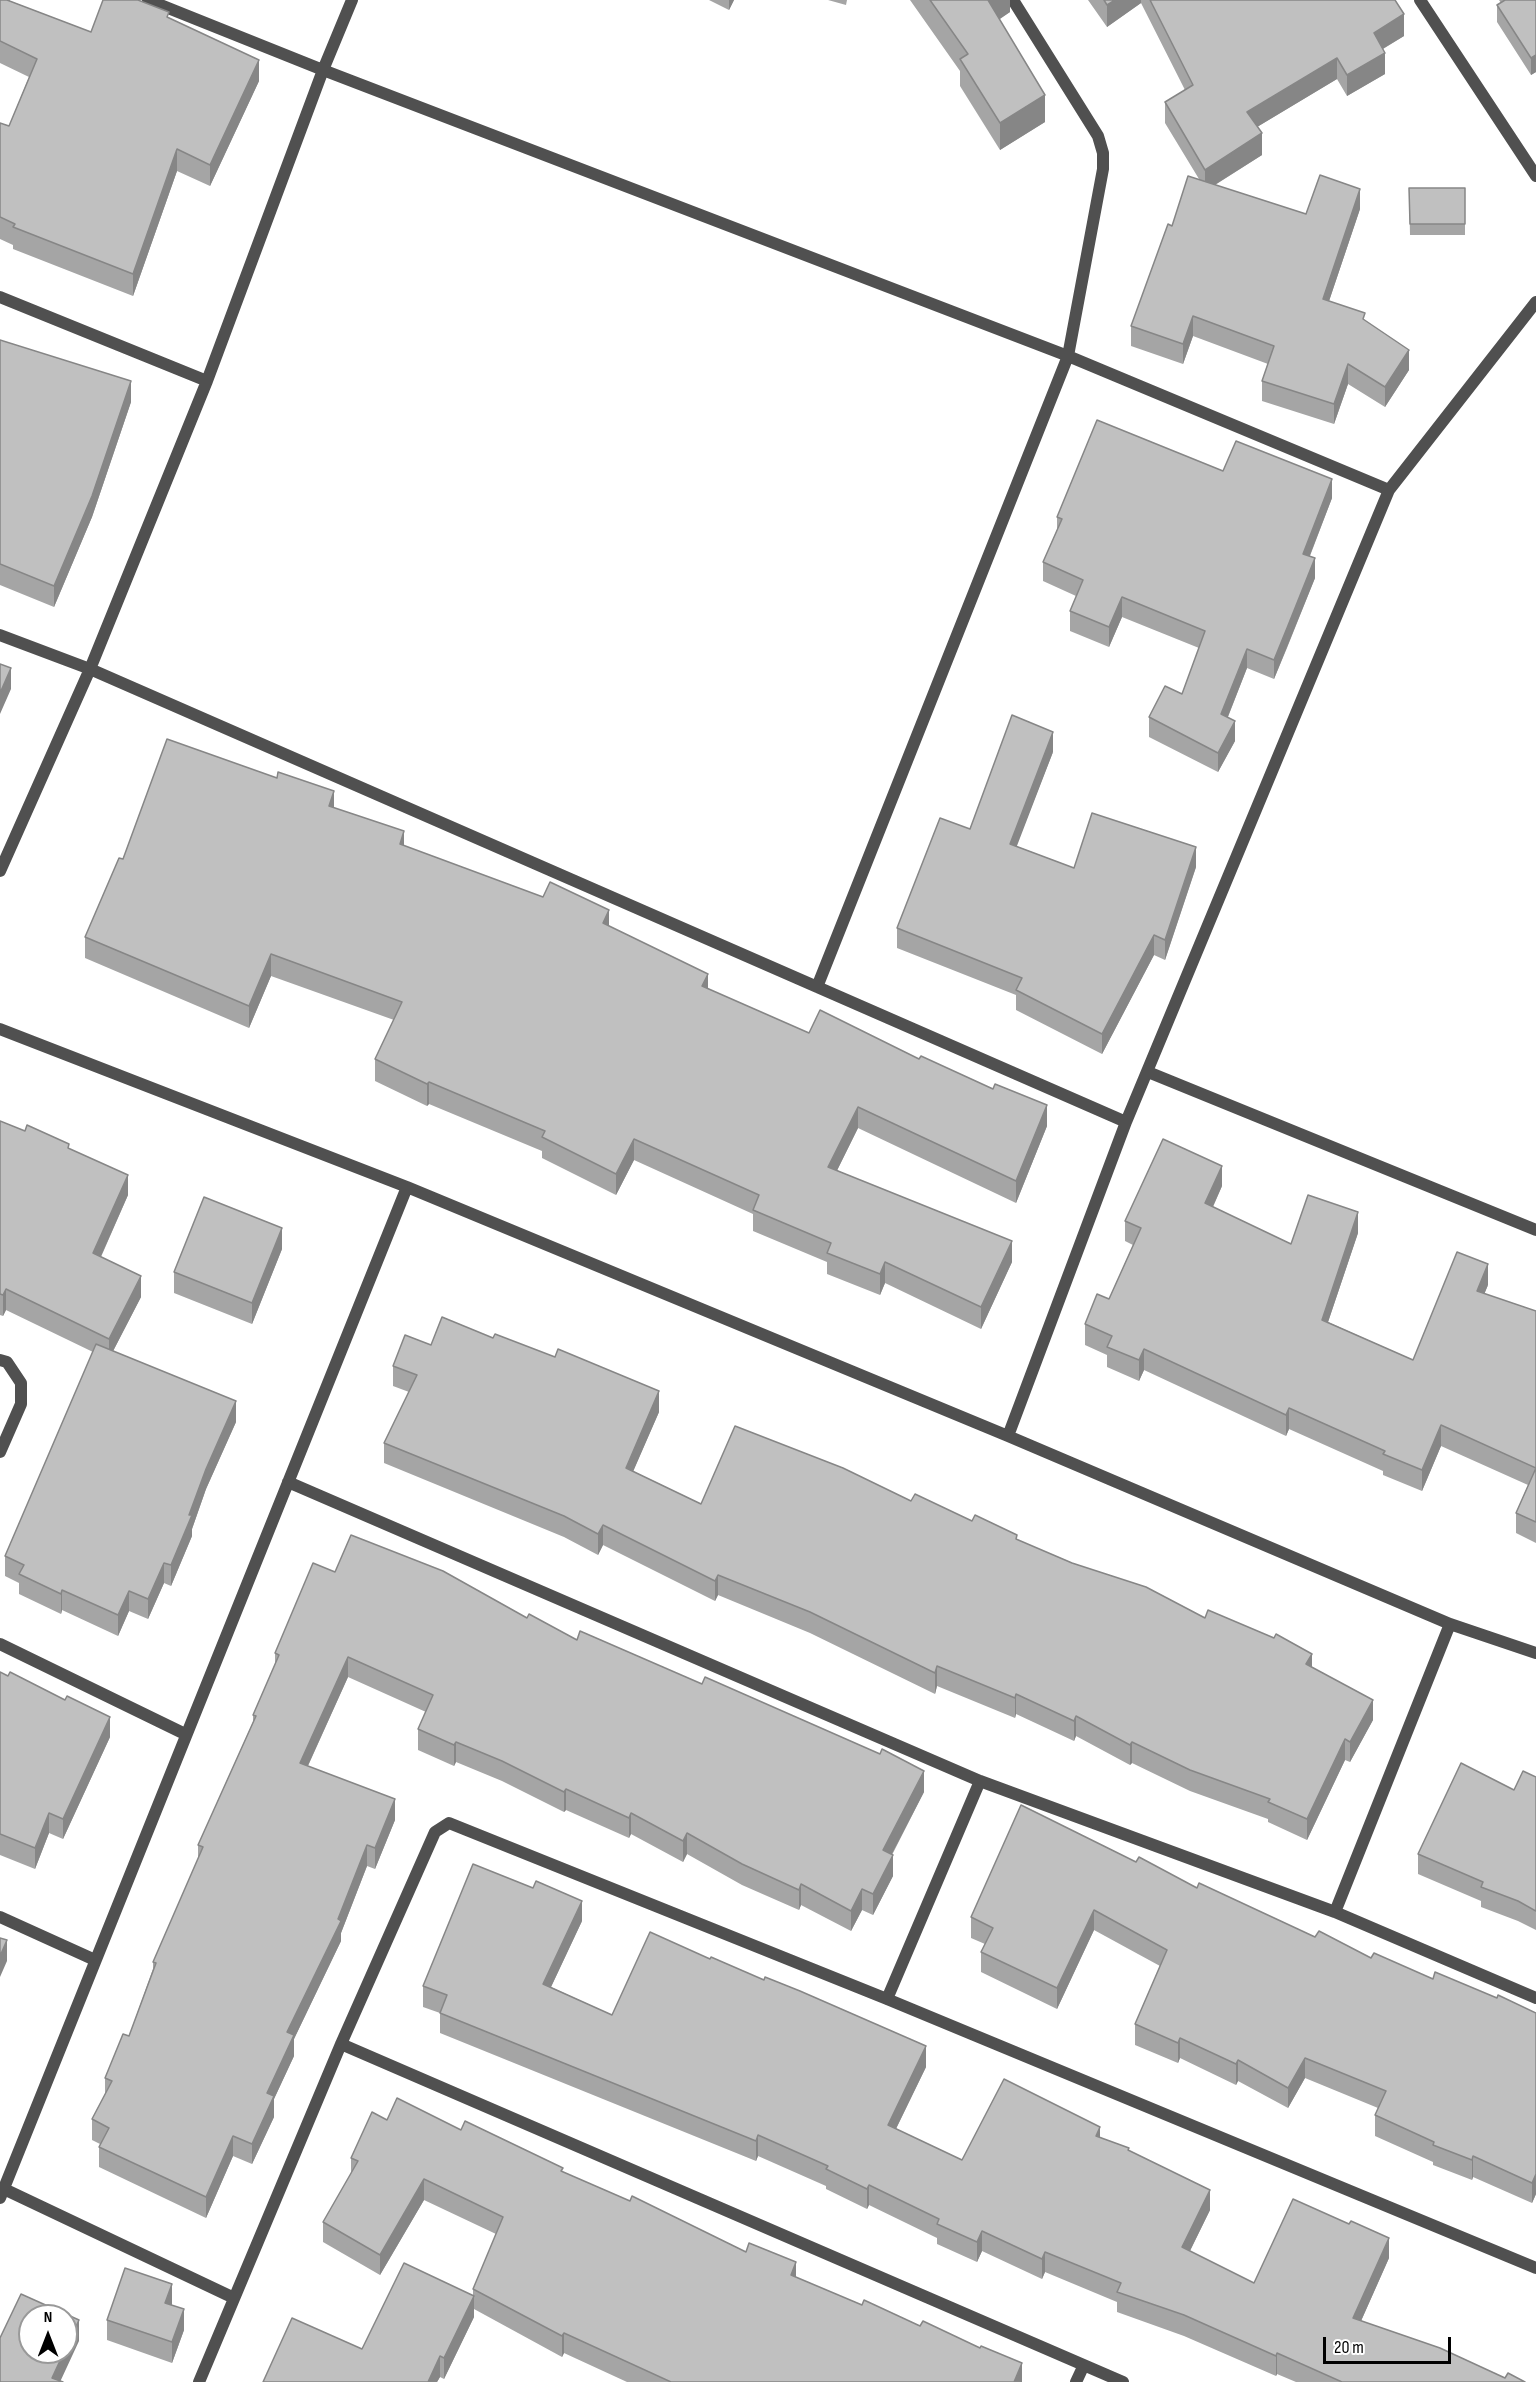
<!DOCTYPE html>
<style>
body{margin:0}
#map{position:relative;width:1536px;height:2382px;overflow:hidden;background:#fff;font-family:"Sofia Sans Condensed",sans-serif}
canvas{display:block}
.north{position:absolute;left:18px;top:2304px;width:60px;height:60px;box-sizing:border-box;background:#fff;border:2px solid #999;border-radius:50%;rotate:0deg;font-size:16px;font-weight:700;line-height:24px;text-align:center;color:#000}
.north::after{content:'';display:block;margin:auto;width:21px;height:27px;background:#000;clip-path:polygon(50% 0,100% 100%,50% 72%,0 100%)}
.scale{position:absolute;left:1323px;top:2337px;width:128px;height:27px;box-sizing:border-box;border:3px solid #000;border-top:0;padding-left:8px;font-size:18px;line-height:21px;white-space:nowrap;color:#000;-webkit-text-stroke:4px #fff;paint-order:stroke}
</style>
<div id="map">
<canvas width="1536" height="2382"></canvas>
<div class="north">N</div>
<div class="scale">20 m</div>
</div>
<script>
const g = document.querySelector('canvas').getContext('2d');
g.lineJoin = 'round';
const shape = rows => new Path2D(rows.map(r => 'M' + r).join(''));
function trace(path, color, width, dash) { g.strokeStyle = color; g.lineWidth = width; g.lineCap = dash ? 'butt' : 'round'; g.setLineDash(dash || []); g.stroke(path); }
function fillPath(path, color) { g.fillStyle = color; g.fill(path, 'evenodd'); }
const minor = shape([
 [148,0,323,70,1068,356,1389,490],
 [1420,0,1536,176],
 [0,297,207,381],
 [0,635,90,669,1126,1122,1008,1436],
 [0,871,90,669,207,381,323,70,352,0],
 [817,987,1068,356,1103,169,1103,153,1098,136,1013,0],
 [0,1029,407,1187,1008,1436,1450,1624,1536,1653],
 [1148,1072,1536,1230],
 [1126,1122,1389,490,1536,302],
 [0,1360,7,1362,21,1383,21,1404,0,1452],
 [288,1482,980,1781,1335,1912,1536,1998],
 [0,1644,185,1734],
 [1335,1912,1450,1624],
 [0,1917,95,1960],
 [887,1999,980,1781],
 [341,2044,1123,2382],
 [4,2189,234,2298],
 [0,2198,407,1187],
 [199,2382,341,2044,435,1832,449,1823,887,1999,1536,2268],
 [1076,2382,1083,2367]
]);
const wall = shape([
 [0,0,10,0,10,1,91,32,169,18,259,81,210,186,177,171,133,296,13,249,13,245,0,239,0,123,9,126,29,77,0,63],
 [709,0,734,0,729,10],
 [828,0,847,0,846,5],
 [910,0,1010,0,1010,12,999,19,1045,122,1000,150,960,86,960,71],
 [1088,0,1395,0,1404,36,1383,49,1385,74,1347,96,1337,79,1257,127,1262,155,1215,185,1306,214,1360,209,1329,301,1365,320,1409,370,1385,407,1348,384,1334,424,1262,401,1262,381,1268,364,1193,336,1183,364,1131,346,1131,326,1172,226,1199,179,1165,123,1165,102,1185,90,1141,3,1107,27],
 [1499,0,1536,0,1536,72,1531,75,1497,22,1497,5,1501,3],
 [1409,188,1465,188,1465,235,1410,235],
 [0,340,131,402,92,517,54,607,0,585],
 [1223,471,1332,498,1310,556,1315,578,1287,648,1274,679,1247,668,1228,717,1235,741,1218,772,1149,737,1149,717,1182,694,1199,648,1122,617,1109,647,1070,631,1070,611,1076,596,1043,581,1043,562,1057,530,1057,517],
 [1053,752,1016,846,1074,868,1196,867,1165,960,1154,955,1102,1054,1016,1010,1016,995,897,948,897,928,970,829],
 [334,808,404,846,609,926,708,989,809,1033,1047,1126,1016,1203,858,1128,837,1170,1012,1262,981,1329,885,1283,880,1295,827,1274,827,1262,753,1231,753,1214,634,1160,616,1195,542,1158,542,1151,429,1104,427,1106,375,1081,375,1059,394,1020,271,976,249,1028,85,958,85,937,123,859],
 [0,1121,69,1149,128,1195,101,1257,141,1297,113,1351,236,1422,206,1489,192,1529,192,1536,171,1586,164,1583,148,1619,129,1611,118,1636,62,1610,61,1614,19,1594,19,1583,5,1576,5,1556,93,1352,6,1310,3,1316,0,1315],
 [1222,1186,1213,1207,1291,1244,1358,1233,1328,1322,1413,1360,1488,1285,1484,1294,1536,1311,1536,1543,1516,1533,1516,1513,1528,1485,1441,1446,1422,1491,1383,1475,1383,1471,1289,1429,1286,1436,1144,1370,1139,1381,1107,1367,1107,1355,1085,1345,1085,1324,1109,1299,1133,1245,1125,1241,1125,1221],
 [282,1249,252,1324,174,1293,174,1272],
 [431,1345,659,1412,633,1471,701,1504,911,1501,972,1521,1205,1618,1312,1667,1373,1720,1350,1762,1345,1760,1307,1840,1268,1822,1268,1819,1190,1791,1132,1763,1130,1765,1076,1736,1074,1741,1016,1714,1015,1718,937,1686,935,1694,810,1633,718,1595,715,1601,603,1545,598,1555,564,1537,384,1463,384,1443,409,1392,393,1386,393,1366],
 [335,1572,527,1618,924,1792,892,1855,893,1876,873,1915,862,1910,851,1931,801,1905,799,1910,742,1885,687,1854,683,1862,631,1834,629,1838,566,1810,564,1812,502,1781,456,1762,454,1766,418,1750,418,1729,426,1712,348,1677,308,1766,395,1820,375,1869,367,1866,341,1933,341,1941,294,2039,294,2056,274,2099,274,2117,252,2164,233,2156,206,2218,99,2167,99,2147,100,2144,92,2140,92,2119,105,2094,105,2078,129,2036,153,1969,153,1962,198,1859,198,1845,253,1722,253,1715,275,1664,275,1653],
 [0,1672,110,1737,63,1839,49,1833,35,1869,0,1855],
 [1536,1777,1536,1930,1518,1921,1481,1907,1481,1901,1418,1874,1418,1854,1514,1790],
 [1136,1862,1315,1937,1371,1958,1433,1979,1497,1998,1536,2013,1536,2194,1532,2203,1473,2177,1472,2180,1433,2165,1433,2162,1375,2136,1375,2115,1378,2108,1305,2078,1288,2108,1238,2081,1236,2085,1180,2058,1178,2063,1135,2045,1135,2024,1160,1966,1094,1930,1057,2009,981,1972,981,1952,985,1944,971,1938,971,1917],
 [582,1921,551,1987,612,2015,926,2067,896,2129,962,2160,1100,2137,1129,2151,1210,2210,1190,2251,1254,2283,1389,2258,1361,2321,1505,2378,1525,2382,1296,2382,1277,2374,1276,2376,1184,2336,1117,2312,1117,2302,1045,2272,1042,2279,982,2251,977,2262,937,2244,937,2238,869,2205,867,2209,826,2189,826,2186,758,2156,756,2161,440,2033,440,2013,423,2007,423,1986],
 [387,2120,461,2130,563,2172,796,2277,1022,2382,627,2382,564,2353,562,2357,474,2309,474,2317,444,2379,440,2377,437,2382,263,2382,362,2349,473,2296,473,2289,496,2234,424,2200,380,2275,323,2242,323,2222,351,2175,351,2158],
 [171,2305,184,2330,172,2363,107,2340,107,2320]
]);
const shadedWall = shape([
 [729,0,734,0,729,10],
 [988,0,1010,0,1010,12,987,28],
 [1115,0,1141,0,1141,3,1107,27,1107,5],
 [1404,14,1404,36,1374,54,1374,33],
 [1385,53,1385,74,1347,96,1347,75],
 [1536,55,1536,72,1531,75,1531,58],
 [1337,58,1337,79,1247,133,1247,112],
 [259,60,259,81,210,186,210,165],
 [1045,95,1045,122,1000,150,1000,123],
 [1262,133,1262,155,1205,191,1205,170],
 [177,149,177,171,133,296,133,274],
 [1360,189,1360,209,1323,319,1323,299],
 [1193,316,1193,336,1183,364,1183,344],
 [1409,350,1409,370,1385,407,1385,387],
 [1348,364,1348,384,1334,424,1334,404],
 [131,381,131,402,92,517,54,607,54,586],
 [1332,479,1332,498,1303,573,1303,554],
 [1315,558,1315,578,1274,679,1274,660],
 [1122,597,1122,617,1109,647,1109,627],
 [1247,649,1247,668,1221,734,1221,714],
 [11,668,11,689,0,714,0,693],
 [1235,721,1235,741,1218,772,1218,753],
 [1053,732,1053,752,1010,864,1010,844],
 [334,791,334,813,329,806],
 [404,831,404,853,400,844],
 [1196,847,1196,867,1165,960,1165,940],
 [609,910,609,931,603,923],
 [1154,935,1154,955,1102,1054,1102,1034],
 [271,954,271,976,249,1028,249,1006],
 [708,974,708,995,702,986],
 [429,1082,429,1104,427,1106,427,1084],
 [1047,1105,1047,1126,1016,1203,1016,1181],
 [858,1107,858,1128,828,1189,828,1167],
 [634,1139,634,1160,616,1195,616,1174],
 [1222,1166,1222,1186,1205,1224,1205,1203],
 [128,1175,128,1195,93,1274,93,1253],
 [1358,1212,1358,1233,1322,1340,1322,1320],
 [282,1228,282,1249,252,1324,252,1303],
 [1012,1241,1012,1262,981,1329,981,1307],
 [885,1262,885,1283,880,1295,880,1274],
 [1488,1264,1488,1285,1477,1312,1477,1291],
 [141,1276,141,1297,109,1359,109,1339],
 [6,1289,6,1310,3,1316,3,1295],
 [1144,1349,1144,1370,1139,1381,1139,1360],
 [659,1391,659,1412,626,1488,626,1468],
 [236,1401,236,1422,206,1489,192,1529,192,1536,171,1586,171,1565,206,1469],
 [1289,1408,1289,1429,1286,1436,1286,1415],
 [1441,1425,1441,1446,1422,1491,1422,1470],
 [603,1525,603,1545,598,1555,598,1534],
 [164,1563,164,1583,148,1619,148,1599],
 [718,1575,718,1595,715,1601,715,1581],
 [62,1590,62,1610,61,1614,61,1594],
 [129,1591,129,1611,118,1636,118,1615],
 [1312,1654,1312,1674,1306,1664],
 [348,1657,348,1677,300,1783,300,1763],
 [937,1666,937,1686,935,1694,935,1673],
 [1016,1694,1016,1714,1015,1718,1015,1698],
 [1373,1700,1373,1720,1350,1762,1350,1742],
 [1076,1716,1076,1736,1074,1741,1074,1721],
 [110,1717,110,1737,63,1839,63,1819],
 [1345,1739,1345,1760,1307,1840,1307,1819],
 [456,1742,456,1762,454,1766,454,1745],
 [1132,1742,1132,1763,1130,1765,1130,1745],
 [924,1771,924,1792,883,1871,883,1850],
 [566,1789,566,1810,564,1812,564,1792],
 [395,1799,395,1820,375,1869,375,1848],
 [49,1813,49,1833,35,1869,35,1848],
 [631,1813,631,1834,629,1838,629,1818],
 [687,1833,687,1854,683,1862,683,1841],
 [367,1845,367,1866,341,1933,341,1941,294,2039,294,2056,274,2099,274,2117,252,2164,252,2144,267,2093,287,2032,338,1919],
 [893,1855,893,1876,873,1915,873,1894],
 [801,1884,801,1905,799,1910,799,1890],
 [862,1889,862,1910,851,1931,851,1911],
 [582,1901,582,1921,543,2004,543,1984],
 [1094,1910,1094,1930,1057,2009,1057,1988],
 [7,1940,7,1961,0,1977,0,1956],
 [1180,2038,1180,2058,1178,2063,1178,2043],
 [926,2046,926,2067,888,2145,888,2125],
 [1305,2058,1305,2078,1288,2108,1288,2088],
 [1238,2060,1238,2081,1236,2085,1236,2064],
 [1100,2127,1100,2147,1096,2136],
 [758,2135,758,2156,756,2161,756,2141],
 [233,2136,233,2156,206,2218,206,2197],
 [1473,2156,1473,2177,1472,2180,1472,2160],
 [1536,2174,1536,2194,1532,2203,1532,2183],
 [424,2179,424,2200,380,2275,380,2255],
 [869,2185,869,2205,867,2209,867,2189],
 [1210,2190,1210,2210,1182,2267,1182,2247],
 [982,2231,982,2251,977,2262,977,2242],
 [1389,2238,1389,2258,1353,2339,1353,2318],
 [1045,2252,1045,2272,1042,2279,1042,2259],
 [796,2262,796,2282,791,2275],
 [172,2284,172,2305,165,2324,165,2303],
 [474,2296,474,2317,444,2379,444,2358],
 [184,2309,184,2330,172,2363,172,2342],
 [79,2320,79,2341,60,2382,52,2378,64,2352,66,2352,66,2348],
 [564,2333,564,2353,562,2357,562,2336],
 [1277,2353,1277,2374,1276,2376,1276,2356],
 [440,2356,440,2377,437,2382,428,2382],
 [1022,2363,1022,2382,1014,2382]
]);
const building = shape([
 [0,0,7,0,91,32,103,0,138,0,169,12,167,17,259,60,210,165,177,149,133,274,13,227,15,224,0,217,0,123,9,126,37,59,0,41,0,0],
 [930,0,988,0,1045,95,1000,123,960,59,968,54,930,0],
 [1104,0,1115,0,1107,5,1104,0],
 [1150,0,1395,0,1404,14,1374,33,1385,53,1347,75,1337,58,1247,112,1262,133,1205,170,1165,102,1193,85,1150,0],
 [1505,0,1536,0,1536,55,1531,58,1497,5,1505,0],
 [1320,175,1360,189,1323,299,1365,313,1363,319,1409,350,1385,387,1348,364,1334,404,1262,381,1274,346,1193,316,1183,344,1131,326,1168,224,1172,226,1188,176,1306,214,1320,175],
 [1409,188,1465,188,1465,224,1410,224,1409,188],
 [0,340,131,381,92,496,54,586,0,564,0,340],
 [1097,420,1223,471,1236,441,1332,479,1303,554,1315,558,1287,628,1274,660,1247,649,1221,714,1235,721,1218,753,1149,717,1165,686,1182,694,1205,631,1122,597,1109,627,1070,611,1083,580,1043,562,1062,519,1057,517,1097,420],
 [0,664,11,668,0,693,0,664],
 [1012,715,1053,732,1010,844,1074,868,1092,813,1196,847,1165,940,1154,935,1102,1034,1016,990,1022,978,897,928,940,818,970,829,1012,715],
 [167,739,277,778,278,772,334,791,329,806,404,831,400,844,543,897,550,882,609,910,603,923,708,974,702,986,809,1033,820,1010,919,1059,921,1056,993,1089,995,1084,1047,1105,1016,1181,858,1107,828,1167,1012,1241,981,1307,885,1262,880,1274,827,1253,831,1243,753,1210,759,1195,634,1139,616,1174,542,1137,545,1131,429,1082,427,1084,375,1059,402,1002,271,954,249,1006,85,937,119,858,123,859,167,739],
 [0,1121,25,1131,27,1125,69,1144,68,1148,128,1175,93,1253,141,1276,109,1339,6,1289,3,1295,0,1294,0,1121],
 [1163,1139,1222,1166,1205,1203,1291,1244,1308,1195,1358,1212,1322,1320,1413,1360,1457,1252,1488,1264,1477,1291,1536,1311,1536,1522,1516,1513,1536,1468,1441,1425,1422,1470,1383,1454,1385,1451,1289,1408,1286,1415,1144,1349,1139,1360,1107,1347,1112,1336,1085,1324,1097,1294,1109,1299,1141,1228,1125,1221,1163,1139],
 [204,1197,282,1228,252,1303,174,1272,204,1197],
 [442,1317,493,1338,495,1334,555,1357,558,1349,659,1391,626,1468,701,1504,735,1426,843,1468,911,1501,915,1494,972,1521,975,1515,1017,1535,1016,1539,1072,1563,1146,1587,1205,1618,1208,1610,1274,1638,1276,1634,1312,1654,1306,1664,1373,1700,1350,1742,1345,1739,1307,1819,1268,1802,1270,1799,1190,1770,1132,1742,1130,1745,1076,1716,1074,1721,1016,1694,1015,1698,937,1666,935,1673,810,1612,718,1575,715,1581,603,1525,598,1534,564,1516,384,1443,417,1375,393,1366,405,1335,431,1345,442,1317],
 [96,1344,236,1401,206,1469,189,1515,192,1515,171,1565,164,1563,148,1599,129,1591,118,1615,62,1590,61,1594,19,1574,24,1565,5,1556,96,1344],
 [351,1535,443,1571,527,1618,529,1614,577,1640,580,1631,702,1684,705,1677,880,1754,882,1749,924,1771,883,1850,893,1855,873,1894,862,1889,851,1911,801,1884,799,1890,742,1864,687,1833,683,1841,631,1813,629,1818,566,1789,564,1792,502,1761,456,1742,454,1745,418,1729,433,1695,348,1657,300,1763,395,1799,375,1848,367,1845,338,1919,341,1921,287,2032,294,2035,267,2093,274,2096,252,2144,233,2136,206,2197,99,2147,109,2128,92,2119,112,2081,105,2078,123,2034,129,2036,156,1963,153,1962,203,1847,198,1845,256,1716,253,1715,279,1655,275,1653,313,1563,335,1572,351,1535],
 [0,1672,8,1676,10,1672,65,1700,67,1696,110,1717,63,1819,49,1813,35,1848,0,1834,0,1672],
 [1461,1763,1514,1790,1523,1771,1536,1777,1536,1911,1518,1901,1481,1887,1483,1882,1418,1854,1461,1763],
 [1021,1805,1136,1862,1139,1857,1197,1888,1199,1883,1315,1937,1319,1931,1371,1958,1374,1953,1433,1979,1435,1972,1497,1998,1498,1995,1536,2013,1536,2174,1532,2183,1473,2156,1472,2160,1433,2145,1434,2142,1375,2115,1386,2091,1305,2058,1288,2088,1238,2060,1236,2064,1180,2038,1178,2043,1135,2024,1167,1950,1094,1910,1057,1988,981,1952,993,1928,971,1917,1021,1805],
 [473,1864,533,1888,536,1881,582,1901,543,1984,612,2015,650,1932,710,1959,711,1957,764,1980,765,1977,800,1991,926,2046,888,2125,962,2160,1004,2079,1100,2127,1096,2136,1129,2148,1128,2150,1210,2190,1182,2247,1254,2283,1293,2199,1349,2224,1351,2221,1389,2238,1353,2318,1440,2348,1505,2378,1508,2373,1525,2382,1342,2382,1277,2353,1276,2356,1184,2315,1117,2292,1121,2283,1045,2252,1042,2259,982,2231,977,2242,937,2224,939,2219,869,2185,867,2189,826,2169,828,2166,758,2135,756,2141,440,2013,447,1995,423,1986,473,1864],
 [0,1938,7,1940,0,1956,0,1938],
 [397,2098,461,2130,465,2121,563,2168,561,2171,630,2201,632,2196,746,2252,749,2243,796,2262,791,2275,862,2305,864,2300,920,2326,923,2321,980,2348,981,2346,1022,2363,1014,2382,671,2382,564,2333,562,2336,473,2289,503,2217,424,2179,380,2255,323,2222,358,2161,351,2158,372,2112,387,2120,397,2098],
 [404,2263,474,2296,444,2358,440,2356,428,2382,263,2382,292,2318,362,2349,404,2263],
 [125,2268,172,2284,165,2303,184,2309,172,2342,107,2320,125,2268],
 [21,2294,79,2320,66,2348,66,2316,30,2316,30,2352,64,2352,52,2378,63,2382,0,2382,0,2338,21,2294]
]);
trace(minor, '#505050', 12);
fillPath(wall, '#a5a5a5');
fillPath(shadedWall, '#868686');
fillPath(building, '#c0c0c0');
trace(building, '#868686', 1.5);
</script>
